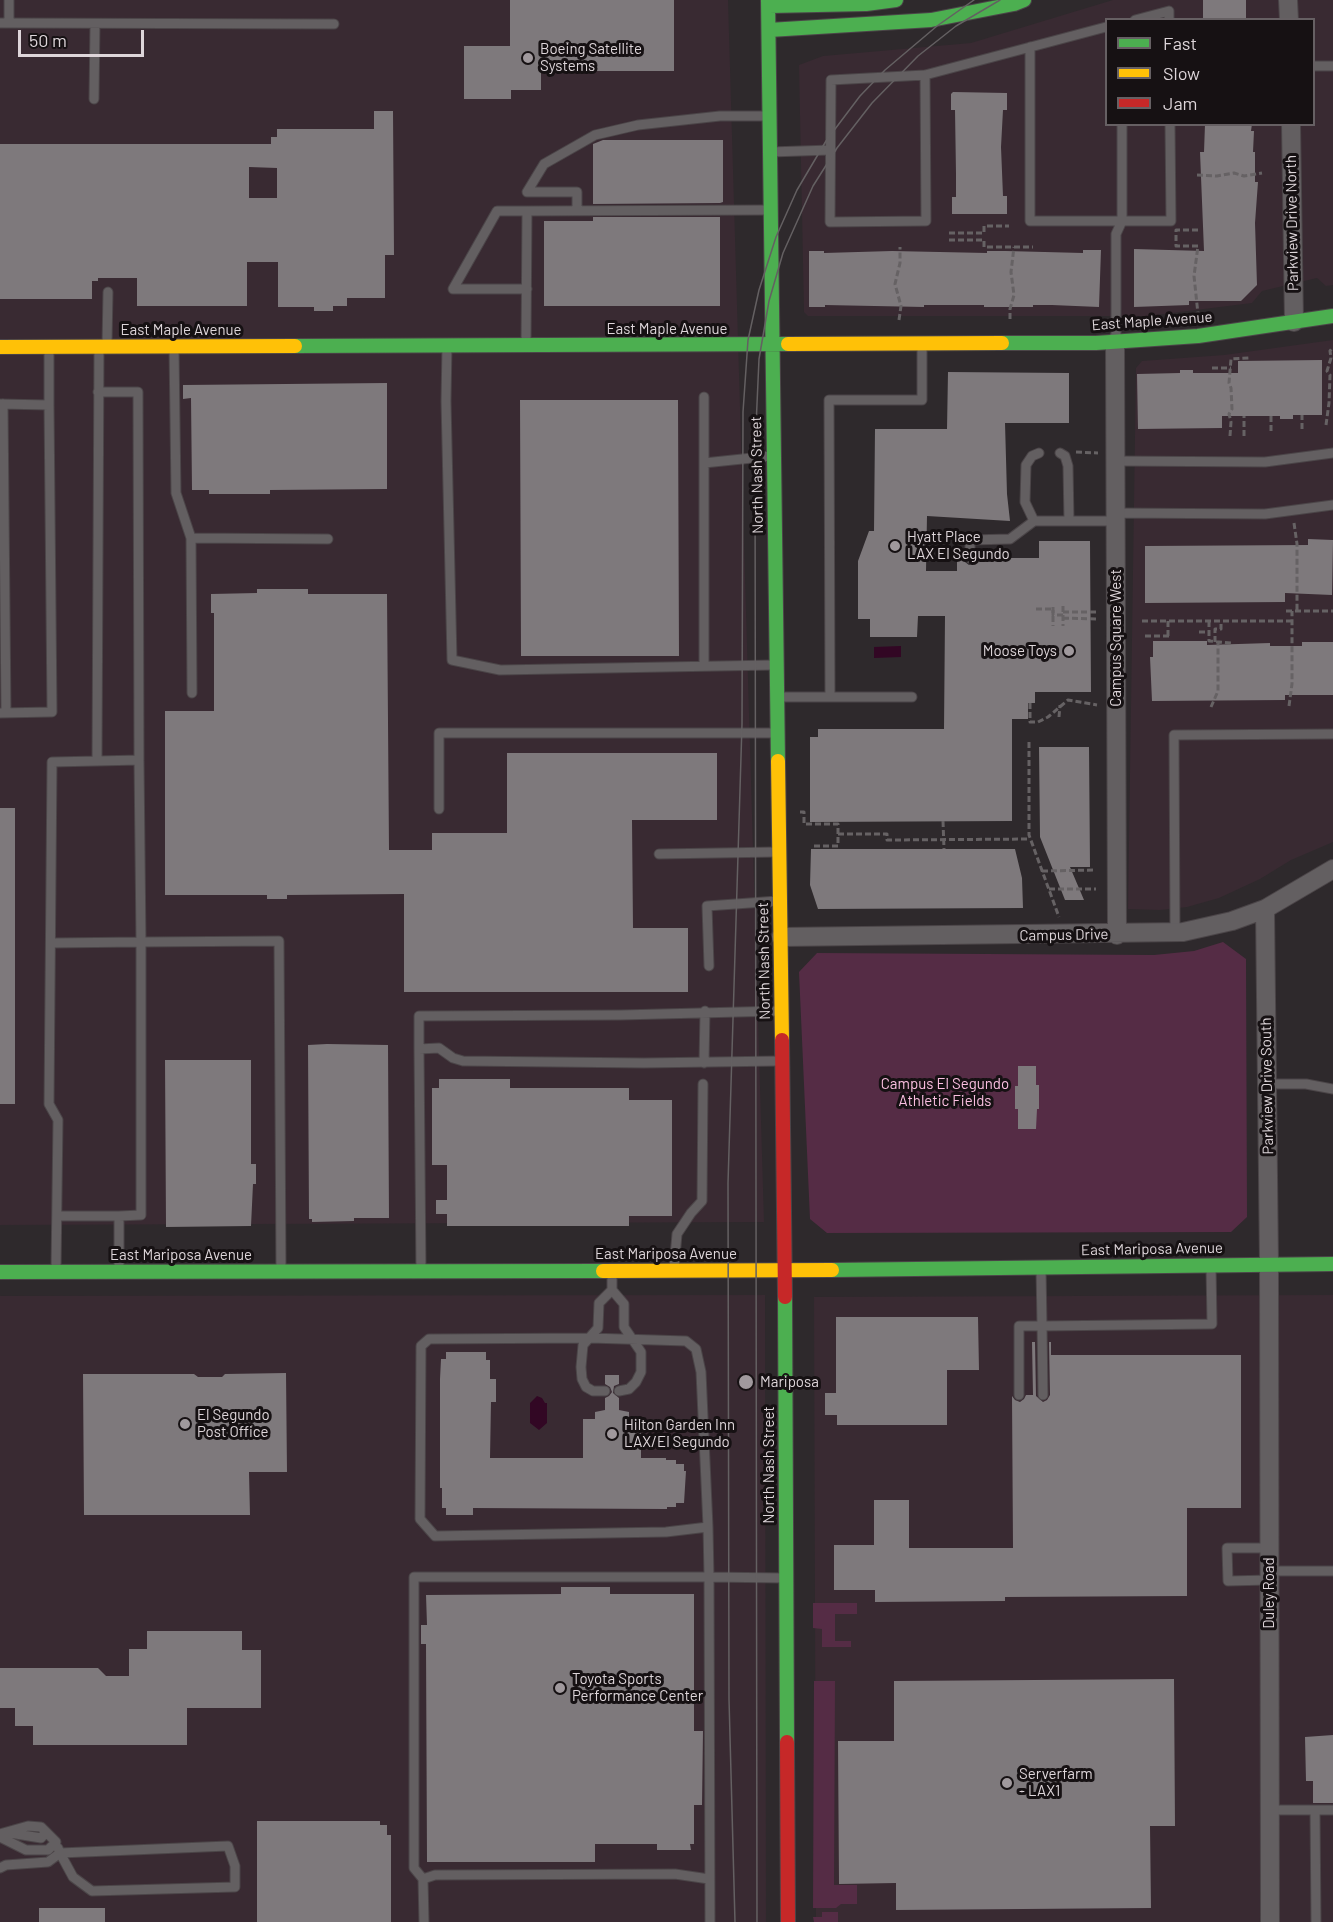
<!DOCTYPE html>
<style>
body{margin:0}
#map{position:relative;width:1333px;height:1922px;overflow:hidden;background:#2e292c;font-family:Barlow,sans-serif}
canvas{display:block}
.legend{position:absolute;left:1105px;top:18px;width:210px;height:108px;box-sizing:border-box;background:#161113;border:2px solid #666063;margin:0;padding:8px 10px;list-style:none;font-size:18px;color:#ded6da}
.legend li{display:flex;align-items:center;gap:12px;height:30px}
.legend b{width:30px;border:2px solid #666063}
.scale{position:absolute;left:18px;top:30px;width:126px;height:27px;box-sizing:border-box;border:3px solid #ded6da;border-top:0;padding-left:8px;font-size:18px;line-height:21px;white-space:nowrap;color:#ded6da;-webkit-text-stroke:4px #161113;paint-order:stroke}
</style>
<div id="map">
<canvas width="1333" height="1922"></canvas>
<ul class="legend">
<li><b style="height:8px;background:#4caf50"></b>Fast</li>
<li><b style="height:8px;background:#ffc107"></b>Slow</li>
<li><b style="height:8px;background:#c62828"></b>Jam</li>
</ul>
<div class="scale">50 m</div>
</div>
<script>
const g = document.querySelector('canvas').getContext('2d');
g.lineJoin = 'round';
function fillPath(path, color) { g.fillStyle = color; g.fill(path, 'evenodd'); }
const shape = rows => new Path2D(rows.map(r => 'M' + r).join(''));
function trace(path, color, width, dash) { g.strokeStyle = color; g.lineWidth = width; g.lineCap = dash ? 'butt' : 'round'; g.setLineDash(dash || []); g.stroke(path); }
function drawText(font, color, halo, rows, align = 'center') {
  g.font = font + ' Barlow,sans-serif'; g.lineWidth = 6; g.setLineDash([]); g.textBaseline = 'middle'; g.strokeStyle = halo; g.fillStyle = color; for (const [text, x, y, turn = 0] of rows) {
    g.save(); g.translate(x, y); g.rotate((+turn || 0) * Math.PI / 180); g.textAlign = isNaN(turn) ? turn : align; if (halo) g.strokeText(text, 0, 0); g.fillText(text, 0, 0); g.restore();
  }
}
const built = shape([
 [0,0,728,0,764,1222,0,1225],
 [1113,0,1333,0,1333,285,1326,286,1317,278,1262,291,1252,303,1148,316,808,316,804,312,799,65,823,56,971,43],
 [1106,20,1314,20,1314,124,1106,124],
 [1333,340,1333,842,1291,860,1260,879,1219,898,1187,907,1160,910,1128,909,1136,368,1142,361,1224,355],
 [765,1295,766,1922,0,1922,0,1296],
 [1333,1295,1333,1922,816,1922,814,1297]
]);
const green = shape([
 [1223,942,1246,959,1247,1217,1231,1232,827,1233,810,1219,799,972,817,953,1154,955,1194,951],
 [813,1603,857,1603,857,1614,835,1614,835,1641,851,1641,851,1647,822,1647,822,1629,813,1628],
 [814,1681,835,1681,834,1885,857,1885,857,1904,841,1904,836,1908,813,1908],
 [822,1912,838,1912,838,1922,814,1922,813,1917,822,1917]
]);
const water = shape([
 [901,646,901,657,874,658,874,647],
 [537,1396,542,1398,545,1403,547,1403,547,1423,539,1430,530,1423,530,1403]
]);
const building = shape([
 [510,0,674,0,674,71,541,71,541,90,511,90,511,99,464,99,464,46,510,46],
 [1203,0,1246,0,1246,20,1203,20],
 [953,92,1007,93,1007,110,1003,110,1001,147,1003,196,1007,196,1007,214,952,214,952,197,956,197,956,174,955,110,951,110,951,94],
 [374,111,393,111,394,255,385,255,385,298,347,298,347,306,333,306,333,311,314,311,314,307,278,307,278,262,247,262,247,306,137,306,137,278,98,278,98,281,92,281,92,299,0,299,0,144,271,144,271,137,277,137,277,129,374,129],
 [249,167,277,168,277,198,249,198],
 [1205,124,1252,124,1251,131,1254,131,1253,152,1255,152,1255,182,1258,182,1255,223,1257,285,1241,301,1189,301,1189,305,1134,307,1134,249,1204,251,1200,152,1204,152],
 [603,140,723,140,723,202,720,203,593,204,593,144],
 [593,217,720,217,720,306,544,306,544,221,593,221],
 [1083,250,1101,250,1099,307,1052,305,1033,305,1033,307,984,307,984,305,924,305,924,307,825,305,825,307,809,307,809,251,824,251,824,253,892,251,987,253,987,251,1006,251,1083,253],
 [1322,360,1322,415,1293,415,1293,419,1280,419,1280,416,1222,416,1222,428,1138,429,1137,374,1180,373,1180,370,1193,370,1193,373,1238,373,1238,361],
 [948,372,1069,373,1069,423,1005,423,1007,494,1010,521,927,516,926,571,957,571,957,558,963,558,965,562,969,565,974,563,977,558,1039,558,1039,541,1090,541,1091,692,1035,692,1035,703,1028,703,1028,719,1012,719,1012,821,810,822,810,737,818,737,818,729,944,729,945,616,918,616,917,637,870,637,870,619,858,619,858,561,869,531,874,531,875,429,947,429],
 [387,383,387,489,270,490,270,494,209,494,209,490,192,490,191,398,183,399,183,385],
 [520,400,678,400,679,656,521,656],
 [1308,539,1333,540,1332,595,1285,593,1285,602,1145,603,1145,546,1308,545],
 [257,589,308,589,308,594,387,594,389,850,432,850,432,833,507,833,507,753,717,753,717,820,632,820,633,928,688,928,688,992,404,992,404,894,287,895,287,899,267,899,267,895,165,895,165,711,214,711,214,613,211,613,211,594,257,593],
 [1153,641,1207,641,1207,645,1270,643,1270,646,1302,646,1302,642,1333,642,1333,695,1285,695,1285,700,1152,701,1150,657,1153,657],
 [1039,747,1089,747,1090,867,1070,867,1084,900,1065,900,1040,837],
 [0,808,15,808,15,1104,0,1104],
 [811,849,1015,849,1022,878,1023,908,818,909,810,885],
 [327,1044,388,1045,389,1218,354,1218,354,1221,312,1222,312,1219,309,1219,308,1045],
 [165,1060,251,1060,251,1164,256,1164,256,1184,253,1184,251,1226,166,1227],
 [1018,1066,1036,1066,1036,1085,1039,1085,1039,1109,1037,1109,1036,1129,1018,1129,1018,1109,1015,1109,1015,1086,1018,1086],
 [439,1079,510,1079,510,1088,629,1088,629,1100,672,1100,672,1216,629,1216,629,1226,447,1226,447,1214,436,1214,436,1200,447,1200,447,1165,432,1165,432,1088,439,1088],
 [836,1317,978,1317,979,1370,947,1370,947,1425,837,1425,837,1415,825,1415,825,1393,836,1393],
 [1032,1342,1035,1342,1036,1396,1043,1402,1047,1400,1050,1395,1049,1342,1051,1342,1051,1355,1241,1355,1241,1508,1187,1508,1187,1596,1005,1597,1005,1601,875,1602,875,1590,834,1590,834,1545,874,1545,874,1500,909,1500,909,1548,1013,1548,1012,1396,1015,1400,1020,1402,1024,1399,1026,1395,1033,1395],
 [446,1352,486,1352,486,1360,490,1360,490,1379,496,1379,496,1402,491,1402,490,1458,583,1458,583,1419,595,1419,595,1412,605,1410,605,1398,609,1396,612,1392,610,1387,605,1384,605,1375,619,1375,619,1384,614,1386,613,1393,619,1398,619,1410,629,1412,629,1419,641,1419,641,1458,666,1458,666,1460,676,1460,676,1464,684,1464,684,1471,686,1471,684,1503,676,1503,676,1507,667,1507,667,1509,473,1508,473,1515,446,1515,446,1508,442,1508,442,1488,440,1488,440,1379,441,1359,446,1359],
 [286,1373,287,1472,249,1472,250,1515,84,1515,83,1374,194,1374,198,1377,222,1377,225,1374],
 [561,1587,610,1587,610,1594,694,1594,694,1731,703,1731,702,1805,694,1805,694,1844,690,1844,691,1850,657,1850,657,1844,595,1844,595,1862,427,1862,426,1644,421,1644,421,1625,427,1625,426,1595,561,1594],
 [147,1631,242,1631,242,1650,261,1650,261,1708,187,1708,187,1745,33,1745,33,1726,15,1726,15,1708,0,1708,0,1668,98,1668,106,1676,129,1676,129,1649,147,1649],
 [1174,1679,1175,1826,1150,1826,1151,1908,896,1910,896,1883,839,1884,838,1741,894,1741,894,1681],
 [1333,1735,1333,1803,1313,1803,1313,1781,1306,1781,1305,1737],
 [257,1821,380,1821,380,1825,387,1825,387,1835,391,1835,391,1922,257,1922],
 [39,1908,105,1908,105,1922,39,1922]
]);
const path = shape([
 [1197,175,1217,176,1234,173,1244,176,1262,173],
 [1198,230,1176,230,1176,246,1198,246,1194,276,1198,314],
 [949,233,984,233,984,226,1009,226],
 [949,240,984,240,984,247,1033,247],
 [1010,319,1010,309,1014,295,1011,272,1014,247],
 [899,320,901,306,895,284,900,263,900,247],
 [1212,368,1231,368],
 [1271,416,1271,433],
 [1326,425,1329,403,1330,375,1327,371,1331,358,1330,351,1333,347],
 [1302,429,1302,415],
 [1230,436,1231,422,1229,414,1232,409,1231,388,1229,383,1231,359,1249,358],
 [1244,436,1244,416],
 [1076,452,1098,453],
 [1294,523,1297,544,1297,611],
 [1063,606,1063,626],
 [1036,609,1053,609,1053,615,1063,615],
 [1286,611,1333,611],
 [1063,612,1097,612],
 [1063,618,1097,619],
 [1142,621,1292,621],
 [1168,621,1168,636],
 [1209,621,1209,641,1231,643],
 [1199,632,1209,632],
 [1145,636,1171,636],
 [1215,642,1215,629,1221,629,1221,621],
 [1030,703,1030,722,1038,722,1048,717,1068,700,1097,705],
 [1289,706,1292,684,1292,611],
 [1211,707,1218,691,1218,643],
 [1059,717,1060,705],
 [1029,742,1029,835,1059,917],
 [800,812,804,812,804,824,838,824,838,846,812,846],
 [838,834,887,834,887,840,1030,839],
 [1042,871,1096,870],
 [1049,889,1096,889]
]);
const lane = shape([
 [1135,20,1169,11,1169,20],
 [0,23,334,24],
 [9,23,9,0],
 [1030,47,1030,221,1171,221,1170,124],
 [1314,66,1333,66],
 [925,75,926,221,830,222,831,80,925,75,1106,27],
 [94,99,95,24],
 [770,152,831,150],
 [577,211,577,192,527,192,544,164,595,135,638,125,720,116,767,116],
 [527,289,453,289,497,211,527,211],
 [1116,340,1116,234,1122,221,1122,124],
 [107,344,108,292],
 [526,344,527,211,771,210],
 [447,346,446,401,452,660,500,670,774,665],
 [174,348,176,493,191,538,328,539],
 [49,349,49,405],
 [704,397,704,463,771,456],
 [0,404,49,405,52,712,0,713],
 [3,404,6,713],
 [1060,453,1065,456,1068,466,1069,521],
 [1115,461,1265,462,1333,453],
 [704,463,704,666],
 [1115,513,1265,514,1333,505],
 [1034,521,1025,502,1026,465,1032,456,1039,453],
 [191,538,192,693],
 [970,558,970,540,1010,539,1034,521,1115,521],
 [778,697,830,697,829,400,922,400,922,346],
 [830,697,912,697],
 [97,761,139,760,138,392,98,392],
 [439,809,439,733,775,733],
 [659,854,777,852],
 [1175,933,1174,735,1333,734],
 [51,943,141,942,139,761],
 [709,966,707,906,778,901],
 [419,1049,419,1016,621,1015,779,1011],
 [704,1063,705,1011],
 [1267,1084,1306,1084,1333,1089],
 [57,1216,119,1216],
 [674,1268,677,1234,691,1213,702,1201,703,1084],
 [56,1269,58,1120,49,1104,52,762,97,761,99,348],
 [1041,1269,1042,1326,1212,1324,1211,1267],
 [119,1271,119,1216,141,1215,141,942,279,941,281,1269],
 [421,1271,419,1049,439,1048,453,1058,463,1061,644,1063,780,1061],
 [612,1274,612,1290,624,1304,624,1327,641,1352,641,1372,636,1382,629,1389,619,1391],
 [590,1338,686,1341,696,1349,701,1372,708,1527,666,1532,435,1536,420,1519,421,1346,429,1339,590,1338],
 [605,1391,593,1391,586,1387,582,1379,581,1367,583,1345,598,1328,599,1303,612,1290],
 [1019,1395,1019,1326,1042,1326,1043,1395],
 [1269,1548,1227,1548,1228,1581,1269,1580],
 [1269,1571,1333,1571],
 [1270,1810,1333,1810],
 [1315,1810,1316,1922],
 [10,1833,41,1838,46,1832],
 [0,1834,28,1826,41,1827,56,1842,48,1850,26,1850,0,1837],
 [228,1846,235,1866,235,1887,92,1891,73,1877,60,1853,228,1846],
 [0,1868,6,1865,48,1862,60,1853,58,1848],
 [423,1879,414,1868,414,1577,709,1577,708,1527],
 [424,1922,423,1879,435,1875,675,1874,709,1879],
 [710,1922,709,1577,784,1578]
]);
const street = shape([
 [1288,0,1289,20],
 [1291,124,1294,322],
 [1115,342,1117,935],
 [1265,909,1269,1264,1270,1922],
 [781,937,1183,932,1232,921,1265,909,1333,869]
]);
const fast = shape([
 [768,0,778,761],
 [769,6,866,4,896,0],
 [769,30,931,20,1014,4,1024,0],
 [1002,343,1096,343,1198,336,1333,316],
 [295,346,788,344],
 [832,1270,1333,1264],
 [0,1272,603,1271],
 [785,1297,787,1742]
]);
const slow = shape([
 [788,344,1002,343],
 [0,347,295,346],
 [778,761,782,1040],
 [603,1271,832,1270]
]);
const jam = shape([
 [782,1040,785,1297],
 [787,1742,788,1922]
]);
const tram = shape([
 [735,1922,729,1699,728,1183,742,724,743,412,748,340,759,290,776,237,797,190,826,141,860,96,885,70,937,26,974,0],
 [757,1922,755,449,759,359,769,301,783,253,813,186,837,148,872,103,918,56,956,26,1000,0]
]);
const pathBridge = shape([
 [1053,607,1053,626],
 [943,821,944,849]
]);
const markers = [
 [528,58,6,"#a0999d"],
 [895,546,6,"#a0999d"],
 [1069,651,6,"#a0999d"],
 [746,1382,8,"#a0999d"],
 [185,1424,6,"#a0999d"],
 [612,1434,6,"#a0999d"],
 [560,1688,6,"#a0999d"],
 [1007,1783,6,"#a0999d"]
];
const poiNames = [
 ["Boeing Satellite",540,49],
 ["Systems",540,66],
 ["Hyatt Place",907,537],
 ["LAX El Segundo",907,554],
 ["Moose Toys",1057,651,"right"],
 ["Mariposa",760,1382],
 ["El Segundo",197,1415],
 ["Post Office",197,1432],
 ["Hilton Garden Inn",624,1425],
 ["LAX/El Segundo",624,1442],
 ["Toyota Sports",572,1679],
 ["Performance Center",572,1696],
 ["Serverfarm",1019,1774],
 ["- LAX1",1019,1791]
];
const streetNames = [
 ["Parkview Drive North",1292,223,-91],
 ["East Maple Avenue",1152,321,-4],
 ["East Maple Avenue",667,329],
 ["East Maple Avenue",181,330],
 ["North Nash Street",757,475,-91],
 ["Campus Square West",1116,638,-90],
 ["Campus Drive",1064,935,-1],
 ["North Nash Street",764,961,-91],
 ["Parkview Drive South",1267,1086,-91],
 ["East Mariposa Avenue",1152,1249,-1],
 ["East Mariposa Avenue",666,1254],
 ["East Mariposa Avenue",181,1255],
 ["North Nash Street",769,1465,-90],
 ["Duley Road",1269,1593,-90]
];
const parkNames = [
 ["Campus El Segundo",945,1084],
 ["Athletic Fields",945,1101]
];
fillPath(built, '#392a32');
fillPath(green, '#552c45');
fillPath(water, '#320724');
fillPath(building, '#7e797c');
trace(lane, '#4b4548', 11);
trace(street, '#4b4548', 20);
trace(fast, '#4b4548', 16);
trace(slow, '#4b4548', 16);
trace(jam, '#4b4548', 16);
trace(path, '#666264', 3, [6, 3]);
trace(lane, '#635f61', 9);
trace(street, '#635f61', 18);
trace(fast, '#4caf50', 14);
trace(slow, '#ffc107', 14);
trace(jam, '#c62828', 14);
trace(tram, '#646062', 1.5);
trace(pathBridge, '#666264', 3, [6, 3]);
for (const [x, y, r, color] of markers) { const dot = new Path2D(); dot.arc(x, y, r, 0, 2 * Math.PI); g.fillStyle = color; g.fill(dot); trace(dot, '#161113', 2); }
drawText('15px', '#ded6da', '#161113', poiNames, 'left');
drawText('15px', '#ded6da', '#161113', streetNames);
drawText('15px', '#fbbfe1', '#161113', parkNames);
</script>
